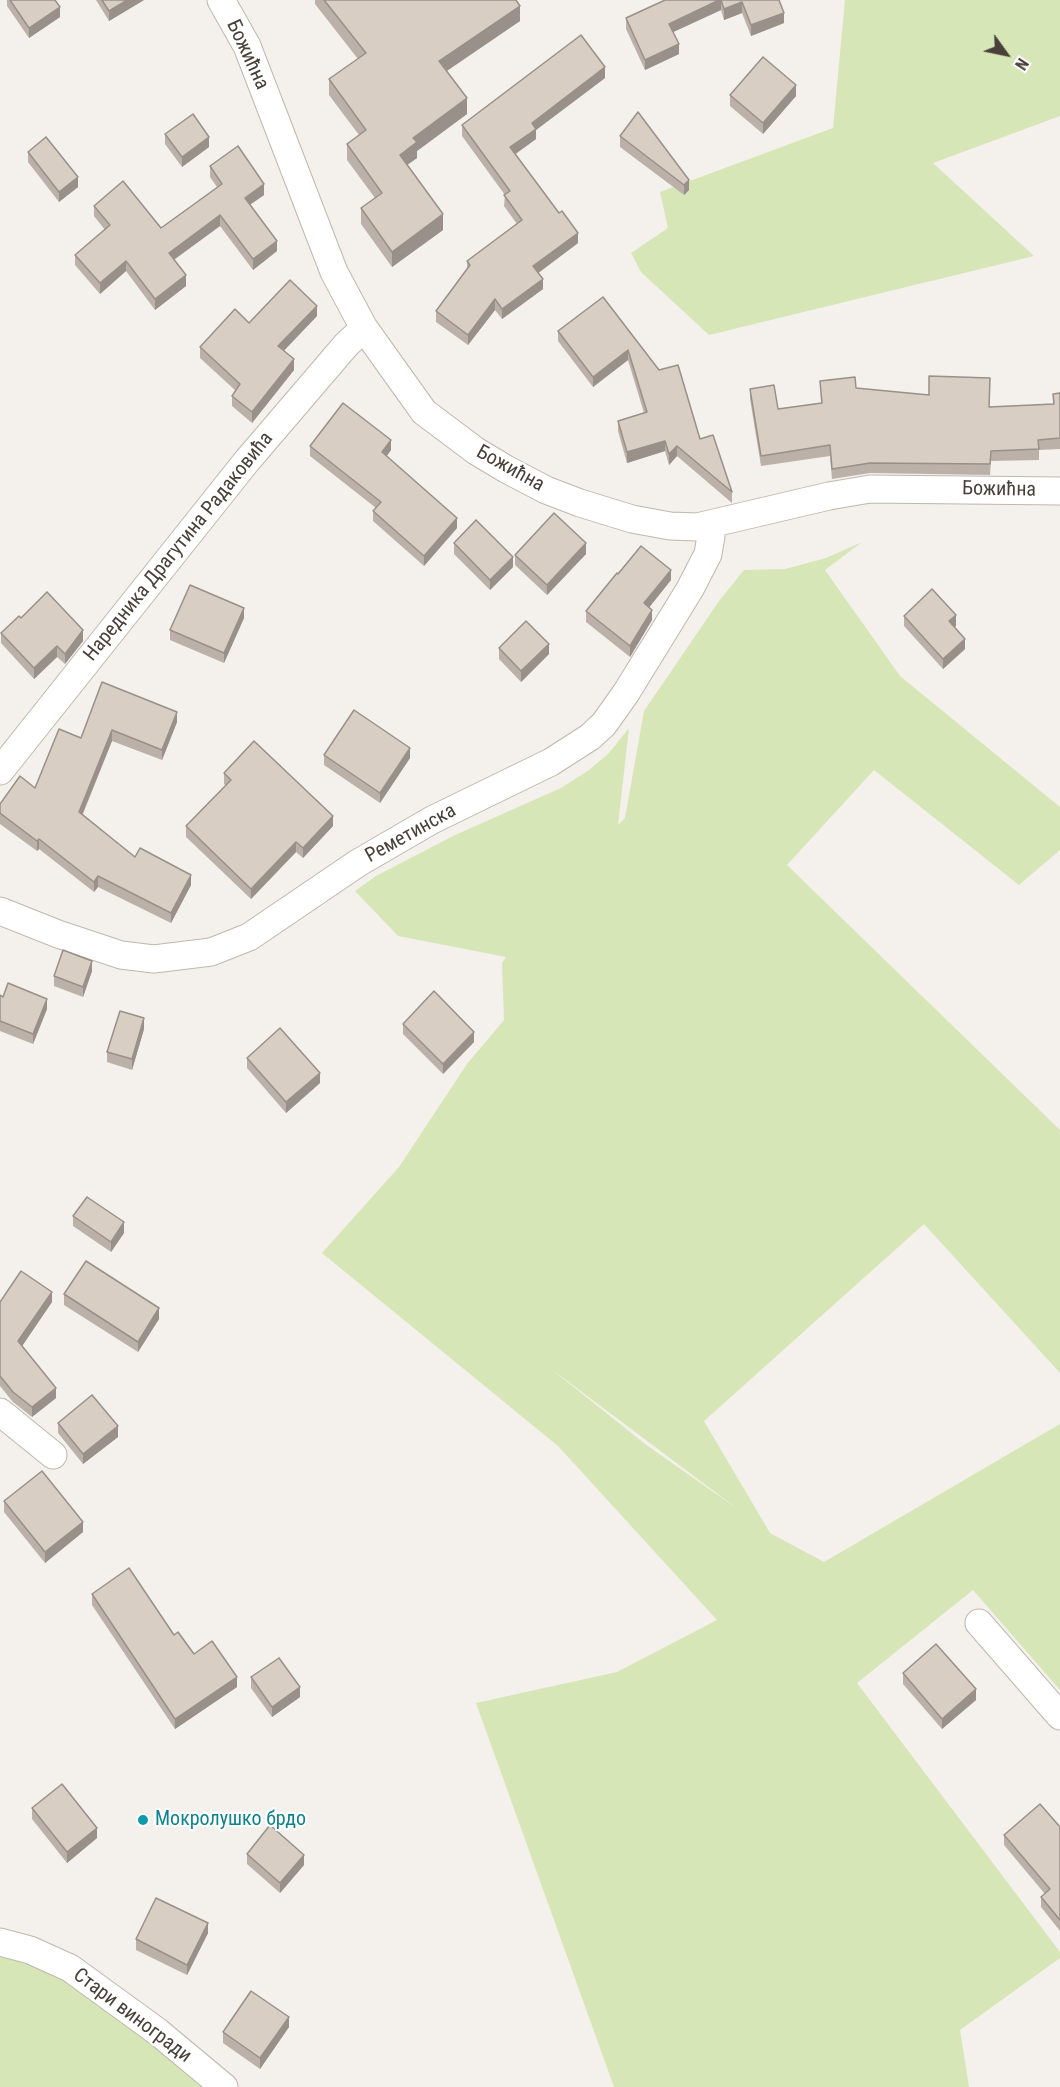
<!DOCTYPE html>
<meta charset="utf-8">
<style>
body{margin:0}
#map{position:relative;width:1060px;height:2087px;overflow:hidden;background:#f4f0eb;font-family:"Roboto Condensed",sans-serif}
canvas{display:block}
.north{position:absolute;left:976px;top:24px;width:60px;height:60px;-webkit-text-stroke:4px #fff;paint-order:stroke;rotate:123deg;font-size:16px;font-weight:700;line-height:24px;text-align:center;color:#484039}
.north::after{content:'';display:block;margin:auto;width:21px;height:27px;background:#484039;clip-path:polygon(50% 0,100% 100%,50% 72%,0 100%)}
</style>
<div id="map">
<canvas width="1060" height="2087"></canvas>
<div class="north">N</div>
</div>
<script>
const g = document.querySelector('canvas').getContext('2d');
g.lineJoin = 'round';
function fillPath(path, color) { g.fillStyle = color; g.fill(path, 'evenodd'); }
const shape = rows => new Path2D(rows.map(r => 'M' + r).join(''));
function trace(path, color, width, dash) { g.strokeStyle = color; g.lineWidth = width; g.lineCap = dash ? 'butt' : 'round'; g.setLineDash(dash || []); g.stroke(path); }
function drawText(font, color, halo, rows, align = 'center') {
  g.font = font + ' "Roboto Condensed",sans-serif'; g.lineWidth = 4.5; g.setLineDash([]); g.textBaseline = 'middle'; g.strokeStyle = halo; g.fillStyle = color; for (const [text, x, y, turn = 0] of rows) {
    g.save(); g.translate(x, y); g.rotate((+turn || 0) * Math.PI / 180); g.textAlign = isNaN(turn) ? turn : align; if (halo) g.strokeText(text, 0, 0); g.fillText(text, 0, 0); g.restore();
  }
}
const green = shape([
 [845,0,1060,0,1060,116,933,163,1034,256,709,335,641,272,631,253,668,228,660,192,833,128],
 [862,542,825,570,900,676,1060,807,1060,850,1019,885,874,770,787,865,1060,1130,1060,1373,924,1224,704,1421,770,1533,824,1562,1060,1424,1060,1690,973,1590,857,1683,1060,1952,1060,1958,960,2030,969,2087,614,2087,476,1703,617,1672,717,1620,558,1446,322,1253,399,1167,467,1064,504,1020,502,963,506,957,398,936,355,891,376,876,453,836,561,788,589,770,609,753,629,728,618,825,625,818,644,711,719,601,744,570,785,569,826,558],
 [550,1368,739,1510,645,1444],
 [0,1941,70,1956,229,2087,0,2087]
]);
const street = shape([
 [221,0,247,46,334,272,364,328,424,412,476,451,506,469,546,490,580,503,632,519,670,526,697,527,829,496,870,489,1060,491],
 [0,771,246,462,346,345,364,328],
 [0,911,58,934,121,955,154,959,211,952,249,937,358,863,432,820,551,762,590,737,604,724,626,693,690,589,708,554,711,536,710,524],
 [0,1412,53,1455],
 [979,1623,1060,1716],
 [0,1942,30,1950,70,1968,158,2032,224,2087]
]);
const wall = shape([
 [7,0,55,0,60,17,29,38,7,6],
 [96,0,144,0,109,21],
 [315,0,516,0,520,21,447,71,467,114,417,151,417,158,407,165,443,230,392,267,361,224,361,208,375,198,347,160,347,144,359,135,329,95,329,79,358,59,315,4],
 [665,0,779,0,784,23,751,36,742,13,724,20,721,10,673,32,679,54,645,70,626,29,626,18],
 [605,78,536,130,536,139,515,154,578,243,538,273,543,289,502,319,495,310,468,345,436,322,436,311,467,269,467,261,517,224,504,206,505,195,462,136,462,125],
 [730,95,796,96,763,134,730,106],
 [638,112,689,190,684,195,620,147,620,136],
 [165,134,209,147,182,167,165,144],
 [28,152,78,187,59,202,28,162],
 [210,166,264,195,250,205,277,251,253,270,220,226,174,260,186,286,155,310,126,271,100,294,75,265,75,255,105,230,94,216,94,206,161,228,217,187,210,177],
 [603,297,700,439,732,492,732,503,677,456,669,465,665,451,627,463,618,431,618,421,644,413,628,360,593,387,558,341,558,331],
 [317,316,283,351,294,370,252,423,232,406,232,396,236,391,200,358,200,347,249,323],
 [820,381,856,388,989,407,1053,404,1053,394,1060,393,1060,449,1039,450,1039,460,991,461,990,475,870,473,832,479,830,456,761,466,750,399,750,389,778,409,821,403],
 [310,446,391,450,387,456,457,528,424,566,373,521,373,511,376,508,310,456],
 [454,543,513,567,490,590,454,554],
 [586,554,547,595,515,565,515,555],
 [618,574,671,580,649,607,652,620,630,657,586,622,586,611],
 [904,616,956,626,954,627,965,649,943,669,904,626],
 [21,618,83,641,65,664,57,657,34,679,1,643,1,633],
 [244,618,224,663,170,640,170,630],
 [499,648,549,654,521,682,499,659],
 [102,682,177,722,162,760,112,741,83,814,135,857,191,885,171,923,98,887,94,892,39,849,37,851,0,824,0,804,35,788,81,738],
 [324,755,410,758,380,803,324,765],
 [224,773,333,826,303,858,296,852,251,899,186,837,186,826,226,786,224,784],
 [92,971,83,997,54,986,54,976],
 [0,995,47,1009,33,1044,0,1031],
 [403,1024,474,1042,443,1074,403,1034],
 [144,1029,132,1070,107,1062,107,1052],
 [247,1058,320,1083,286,1113,247,1068],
 [73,1216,124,1233,111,1252,73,1226],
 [64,1294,159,1319,138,1352,64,1305],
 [0,1302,52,1302,22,1346,56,1398,32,1417,13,1402,0,1386],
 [58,1423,118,1437,83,1464,58,1433],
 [4,1501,83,1532,45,1563,4,1512],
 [92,1594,174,1635,194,1654,237,1687,175,1729,92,1605],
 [903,1673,976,1700,942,1729,903,1684],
 [251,1677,300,1697,272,1717,251,1688],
 [32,1808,97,1838,67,1863,32,1819],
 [1060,1827,1060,1931,1041,1907,1041,1897,1045,1894,1004,1845,1004,1835],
 [247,1854,304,1865,280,1893,247,1864],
 [208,1933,187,1975,136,1950,136,1939],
 [289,2027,260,2069,223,2043,223,2032]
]);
const shadedWall = shape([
 [127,0,144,0,109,21,109,11],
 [719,0,721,0,721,10,669,34,669,24],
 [742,2,742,13,724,20,724,9],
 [520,6,520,21,439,76,439,61],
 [60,7,60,17,29,38,29,28],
 [784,13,784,23,751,36,751,25],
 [679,44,679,54,645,70,645,60],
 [605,67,605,78,536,130,536,139,510,158,510,147,532,123],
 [796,85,796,96,763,134,763,123],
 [467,98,467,114,417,151,417,158,400,170,400,155,413,138],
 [209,137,209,147,182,167,182,157],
 [78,177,78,187,59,202,59,192],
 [689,180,689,190,684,195,684,185],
 [264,184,264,195,245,208,245,198],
 [443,214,443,230,392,267,392,252],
 [220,215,220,226,169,263,169,253],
 [578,233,578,243,533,277,533,266],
 [277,241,277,251,253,270,253,259],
 [126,261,126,271,100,294,100,283],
 [186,275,186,286,155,310,155,299],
 [543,279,543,289,502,319,502,309],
 [495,299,495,310,468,345,468,335],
 [317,306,317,316,278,357,278,346],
 [628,350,628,360,593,387,593,377],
 [294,359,294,370,252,423,252,412],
 [391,440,391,450,382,462,382,452],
 [665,441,665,451,627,463,627,452],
 [677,446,677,456,669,465,669,454],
 [457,518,457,528,424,566,424,556],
 [586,543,586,554,547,595,547,585],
 [513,557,513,567,490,590,490,580],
 [671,570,671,580,644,614,644,603],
 [244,608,244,618,224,663,224,653],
 [652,610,652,620,630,657,630,646],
 [956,615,956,626,949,632,949,621],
 [83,630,83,641,65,664,65,654],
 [965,639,965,649,943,669,943,659],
 [549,644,549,654,521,682,521,671],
 [57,646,57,657,34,679,34,668],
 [177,712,177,722,162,760,162,750],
 [112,730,112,741,79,822,79,812],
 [410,748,410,758,380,803,380,793],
 [333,816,333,826,303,858,303,848],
 [39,839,39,849,37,851,37,841],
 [296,842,296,852,251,899,251,889],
 [191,875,191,885,171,923,171,913],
 [98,876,98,887,94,892,94,882],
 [92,961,92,971,83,997,83,987],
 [47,999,47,1009,33,1044,33,1034],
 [144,1018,144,1029,132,1070,132,1059],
 [474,1032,474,1042,443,1074,443,1064],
 [320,1073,320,1083,286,1113,286,1102],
 [124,1222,124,1233,111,1252,111,1242],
 [52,1292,52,1302,18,1352,18,1341],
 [159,1308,159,1319,138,1352,138,1342],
 [56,1388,56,1398,32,1417,32,1407],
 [118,1426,118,1437,83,1464,83,1454],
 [83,1522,83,1532,45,1563,45,1552],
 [237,1677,237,1687,175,1729,175,1719],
 [300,1687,300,1697,272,1717,272,1707],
 [976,1689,976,1700,942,1729,942,1719],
 [97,1828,97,1838,67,1863,67,1852],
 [304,1855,304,1865,280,1893,280,1883],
 [208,1923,208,1933,187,1975,187,1965],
 [289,2017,289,2027,260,2069,260,2058]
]);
const building = shape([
 [10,0,55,0,60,7,29,28,10,0],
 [102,0,127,0,109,11,102,0],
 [324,0,516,0,520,6,439,61,467,98,413,138,417,142,400,155,443,214,392,252,361,208,382,193,347,144,366,130,329,79,366,53,324,0],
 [665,0,719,0,669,24,679,44,645,60,626,18,665,0],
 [721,0,779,0,784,13,751,25,742,2,724,9,721,0],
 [581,35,605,67,532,123,536,129,510,147,559,213,562,211,578,233,533,266,543,279,502,309,495,299,468,335,436,311,470,265,467,261,522,220,504,195,510,191,462,125,581,35],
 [763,57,796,85,763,123,730,95,763,57],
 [638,112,689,180,684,185,620,136,638,112],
 [193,114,209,137,182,157,165,134,193,114],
 [46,137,78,177,59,192,28,152,46,137],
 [238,146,264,184,245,198,277,241,253,259,220,215,169,253,186,275,155,299,126,261,100,283,75,255,110,225,94,206,123,181,161,228,222,184,210,166,238,146],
 [290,280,317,306,278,346,294,359,252,412,232,396,240,384,200,347,235,309,249,323,290,280],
 [603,297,659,370,678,365,700,439,713,435,732,492,677,446,669,454,665,441,627,452,618,421,647,412,628,350,593,377,558,331,603,297],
 [929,376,990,378,989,407,1054,404,1053,394,1060,393,1060,438,1038,440,1039,449,991,451,990,464,870,463,832,469,830,445,761,456,750,389,774,385,778,409,822,403,820,381,855,377,856,388,929,395,929,376],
 [343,403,391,440,382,452,457,518,424,556,373,511,381,502,310,446,343,403],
 [554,513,586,543,547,585,515,555,554,513],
 [476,520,513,557,490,580,454,543,476,520],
 [641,546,671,570,644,603,652,610,630,646,586,611,617,573,618,574,641,546],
 [190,585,244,608,224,653,170,630,190,585],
 [932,589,956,615,949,621,965,639,943,659,904,616,932,589],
 [47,592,83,630,65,654,57,646,34,668,1,633,19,616,21,618,47,592],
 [526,621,549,644,521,671,499,648,526,621],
 [102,682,177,712,162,750,112,730,79,812,135,857,140,848,191,875,171,913,98,876,94,882,39,839,37,841,0,813,0,804,20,776,35,788,59,729,81,738,102,682],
 [354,710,410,748,380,793,324,755,354,710],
 [254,741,333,816,303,848,296,842,251,889,186,826,231,780,224,773,254,741],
 [63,950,92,961,83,987,54,976,63,950],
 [8,983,47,999,33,1034,0,1021,0,995,3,997,8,983],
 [434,991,474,1032,443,1064,403,1024,434,991],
 [120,1011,144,1018,132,1059,107,1052,120,1011],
 [280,1028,320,1073,286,1102,247,1058,280,1028],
 [87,1197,124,1222,111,1242,73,1216,87,1197],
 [86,1261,159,1308,138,1342,64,1294,86,1261],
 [21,1271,52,1292,18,1341,56,1388,32,1407,13,1392,0,1376,0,1302,21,1271],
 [92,1395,118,1426,83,1454,58,1423,92,1395],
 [42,1471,83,1522,45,1552,4,1501,42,1471],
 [129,1568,174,1635,178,1632,194,1654,212,1641,237,1677,175,1719,92,1594,129,1568],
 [936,1644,976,1689,942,1719,903,1673,936,1644],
 [279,1658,300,1687,272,1707,251,1677,279,1658],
 [62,1784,97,1828,67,1852,32,1808,62,1784],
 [1040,1804,1060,1827,1060,1920,1041,1897,1050,1889,1004,1835,1040,1804],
 [270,1825,304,1855,280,1883,247,1854,270,1825],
 [156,1898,208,1923,187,1965,136,1939,156,1898],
 [251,1991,289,2017,260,2058,223,2032,251,1991]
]);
const markers = [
 [143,1820,6,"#0f9aa8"]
];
const streetNames = [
 ["Божићна",247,55,65],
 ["Божићна",510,469,29],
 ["Божићна",999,490,1],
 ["Наредника Драгутина Радаковића",179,547,-51],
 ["Реметинска",411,834,-29],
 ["Стари виногради",132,2016,37]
];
const cultureNames = [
 ["Мокролушко брдо",155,1820]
];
fillPath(green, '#d7e6b7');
trace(street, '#c0b7ae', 29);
trace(street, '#fff', 27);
fillPath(wall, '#bbb1a9');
fillPath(shadedWall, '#989089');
fillPath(building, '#d9cec4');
trace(building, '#989089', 1.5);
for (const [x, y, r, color] of markers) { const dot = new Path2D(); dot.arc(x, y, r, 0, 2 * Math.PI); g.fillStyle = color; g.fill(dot); trace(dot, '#fff', 2); }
drawText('20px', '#484039', '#fff', streetNames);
drawText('20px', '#0d838f', '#fff', cultureNames, 'left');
</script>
